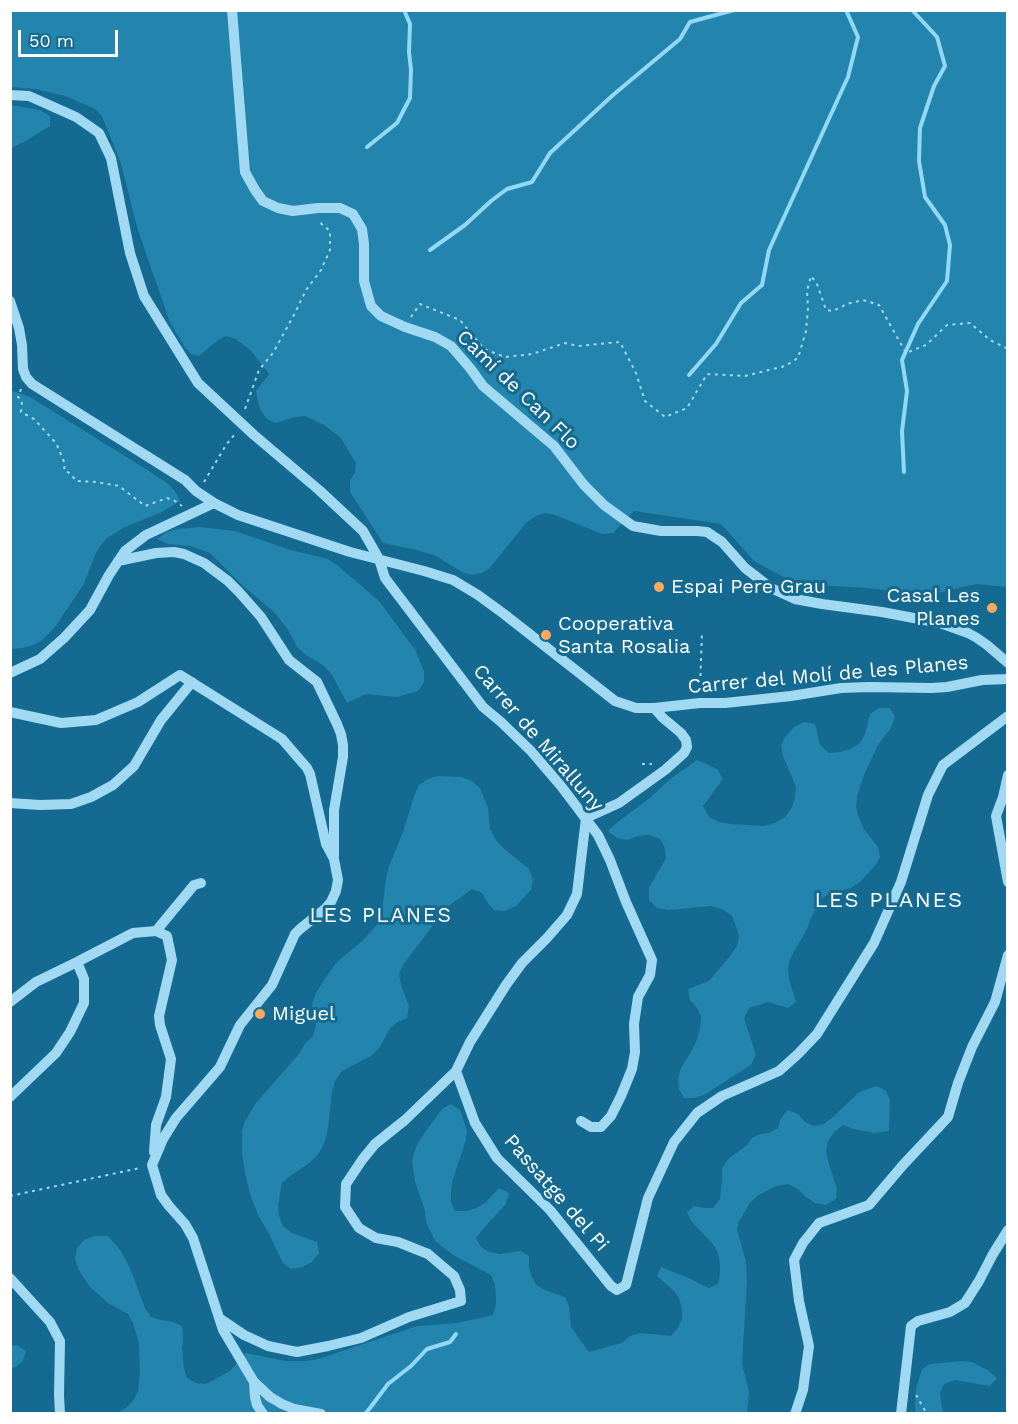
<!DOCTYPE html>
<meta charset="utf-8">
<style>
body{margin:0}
#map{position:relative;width:1018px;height:1424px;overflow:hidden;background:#146a90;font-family:"Work Sans",sans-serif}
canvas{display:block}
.frame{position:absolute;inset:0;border:12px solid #fff;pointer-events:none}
.scale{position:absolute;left:18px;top:30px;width:100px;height:27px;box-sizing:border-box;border:3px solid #fff;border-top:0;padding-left:8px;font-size:18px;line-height:21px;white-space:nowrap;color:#fff;-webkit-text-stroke:4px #146a90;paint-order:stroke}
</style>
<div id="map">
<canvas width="1018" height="1424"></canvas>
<div class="frame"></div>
<div class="scale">50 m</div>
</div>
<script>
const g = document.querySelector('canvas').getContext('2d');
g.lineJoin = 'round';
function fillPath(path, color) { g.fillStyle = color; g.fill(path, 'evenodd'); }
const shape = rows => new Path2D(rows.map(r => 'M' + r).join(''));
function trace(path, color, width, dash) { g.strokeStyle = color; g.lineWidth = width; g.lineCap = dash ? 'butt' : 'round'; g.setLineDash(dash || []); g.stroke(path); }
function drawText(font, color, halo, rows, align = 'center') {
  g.font = font + ' "Work Sans",sans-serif'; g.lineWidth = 6; g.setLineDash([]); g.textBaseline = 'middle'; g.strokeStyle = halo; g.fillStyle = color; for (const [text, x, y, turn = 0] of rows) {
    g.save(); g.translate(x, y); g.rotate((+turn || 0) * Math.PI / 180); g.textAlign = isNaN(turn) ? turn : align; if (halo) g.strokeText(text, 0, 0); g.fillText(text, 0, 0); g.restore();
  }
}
const green = shape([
 [10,11,1007,11,1007,587,976,584,929,595,867,588,796,584,754,561,721,524,634,511,613,533,602,534,555,515,545,513,536,516,527,522,521,529,490,568,482,573,472,575,462,572,436,556,417,550,383,543,350,492,350,481,355,472,356,463,340,437,324,425,305,416,295,417,276,423,267,419,261,411,258,402,256,391,269,374,251,351,236,339,226,336,217,341,199,356,191,354,184,346,169,320,137,227,121,164,102,116,95,109,65,96,35,89,11,87],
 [11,105,40,110,50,116,50,126,24,142,11,148],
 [10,390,30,397,149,471,167,483,175,491,180,501,162,512,125,527,107,538,101,545,95,555,84,584,55,627,41,641,33,645,22,648,12,649,10,648],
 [200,527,235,531,291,550,328,559,337,565,379,601,416,651,424,672,424,682,418,691,397,697,366,694,347,703,332,675,324,666,306,655,298,648,288,630,274,612,241,584,210,553,190,546,168,544,157,539,167,532,177,529],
 [879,708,890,708,895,717,891,728,878,745,864,775,857,796,856,807,859,818,864,829,878,847,880,857,875,866,860,882,851,888,830,893,821,899,811,918,807,929,790,959,788,969,789,979,796,1002,788,1008,768,1002,749,1008,744,1018,756,1055,751,1065,704,1095,694,1098,684,1098,679,1089,678,1079,681,1068,692,1050,697,1040,700,1028,701,1017,697,1008,690,1000,688,989,709,981,730,956,737,946,739,936,736,926,732,916,722,909,711,906,668,910,657,908,649,900,649,888,666,858,665,848,660,839,649,835,638,836,627,840,617,838,608,831,615,824,651,797,669,780,697,760,717,769,723,779,703,806,709,817,719,822,731,824,764,826,775,823,785,817,791,809,795,798,796,787,783,756,781,745,786,736,794,727,804,722,815,724,820,745,829,753,840,752,850,749,860,743,865,734,870,714],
 [438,776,461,777,472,781,480,788,488,808,490,829,496,840,503,848,529,869,533,880,531,890,516,906,505,911,494,910,487,902,482,893,472,889,446,908,403,965,399,974,401,985,409,1006,407,1018,398,1022,390,1028,380,1047,371,1056,342,1071,335,1081,332,1092,328,1128,326,1138,322,1148,316,1157,308,1164,290,1176,282,1183,278,1205,279,1216,283,1226,292,1233,317,1242,319,1253,312,1262,302,1267,291,1269,283,1263,269,1234,258,1215,250,1194,245,1173,242,1153,242,1131,245,1121,256,1103,299,1054,305,1044,313,1036,316,1025,312,1004,316,993,322,983,336,963,362,941,377,925,383,904,386,878,389,866,403,832,414,796,419,785,428,779],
 [877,1086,886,1091,890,1100,889,1131,875,1133,853,1129,843,1125,834,1132,828,1141,826,1151,828,1161,837,1189,836,1199,826,1205,815,1203,806,1197,798,1189,788,1184,777,1186,768,1190,757,1196,750,1203,739,1221,737,1230,746,1261,747,1281,742,1364,749,1392,747,1413,117,1413,126,1408,133,1401,138,1391,140,1372,139,1344,133,1323,128,1314,108,1303,90,1287,78,1269,75,1258,77,1248,84,1240,94,1236,108,1236,121,1251,130,1268,145,1308,151,1317,161,1320,173,1322,182,1326,183,1337,182,1348,184,1369,187,1378,196,1383,206,1384,230,1371,246,1353,286,1361,306,1361,318,1359,417,1326,457,1323,493,1315,496,1305,496,1295,495,1285,491,1275,453,1255,435,1241,426,1222,425,1211,415,1181,412,1161,415,1150,419,1141,442,1109,451,1104,460,1110,467,1131,466,1140,452,1182,451,1192,451,1202,455,1211,466,1211,476,1208,485,1203,499,1188,509,1193,506,1204,482,1230,476,1238,481,1247,489,1252,500,1254,521,1251,529,1256,529,1266,531,1275,536,1285,545,1290,565,1297,569,1306,571,1327,589,1352,622,1343,630,1336,640,1333,671,1336,677,1329,682,1320,682,1309,679,1298,673,1290,657,1276,661,1267,691,1279,700,1284,709,1288,718,1284,720,1274,720,1263,718,1253,713,1244,691,1221,687,1212,694,1206,704,1208,713,1208,720,1199,722,1179,722,1168,728,1159,746,1146,752,1138,760,1134,769,1133,778,1128,781,1118,788,1110,798,1114,805,1122,814,1126,824,1124,833,1117,858,1093,867,1089],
 [17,1345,26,1351,23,1361,11,1370,11,1346],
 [961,1361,972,1362,989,1371,997,1378,990,1386,955,1380,944,1384,940,1393,943,1413,916,1413,915,1408,916,1388,922,1369,930,1364]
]);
const stream = shape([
 [367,147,397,123,410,98,411,70,409,52,410,24,404,10],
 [430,250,465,225,491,201,507,189,532,182,550,153,613,95,680,39,690,22,734,10],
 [689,375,716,344,741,303,762,285,769,250,848,77,858,37,846,10],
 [904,472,902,431,907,391,902,360,918,324,947,281,950,245,945,225,925,197,919,161,920,128,934,86,945,66,937,37,912,10],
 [365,1414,370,1408,388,1384,411,1366,427,1349,450,1342,456,1334]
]);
const path = shape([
 [411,317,420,304,460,320,484,349,505,357,532,354,565,343,578,346,620,342,636,373,645,401,665,417,687,408,707,374,745,376,785,366,798,358,806,331,808,308,807,291,811,276,817,284,826,310,833,311,847,304,863,300,879,305,906,353,926,345,947,325,970,323,990,340,1008,349],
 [21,389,18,397,22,401,21,412,34,419,56,443,65,464,64,470,71,474,76,481,96,482,119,486,145,506,167,498,175,501,182,506],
 [245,409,259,370,273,353,295,313,306,290,321,270,330,250,330,231,318,221],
 [204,482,226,445,235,434],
 [700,691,702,631],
 [642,764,652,764],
 [10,1196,140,1168],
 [916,1395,927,1414]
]);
const minor = shape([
 [232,10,245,172,255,190,263,201,278,208,293,211,318,208,340,208,353,214,362,229,364,244,364,281,371,306,381,316,405,327,435,337,451,346,470,368,483,386,554,446,584,485,604,505,633,526,661,531,697,531,707,532,722,542,745,568,771,588,795,599,822,604,882,612,940,623,968,633,977,638,987,645,1008,663],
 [10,95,29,96,76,117,99,133,111,158,130,253,144,296,198,383,254,435,319,490,363,531,379,559,385,578,483,707,501,722,531,751,561,786,598,835,610,860,626,902,652,960,650,975,638,997,634,1024,635,1052,632,1069,621,1096,611,1116,601,1127,591,1127,581,1121],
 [10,301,19,328,22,345,23,369,26,377,32,384,185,480,196,491,214,503,238,515,350,552,424,571,453,580,478,595,504,614,615,701,636,708,654,708,700,703,725,703,791,696,841,688,869,687,932,688,947,687,982,680,1008,679],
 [118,561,156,553,174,552,184,554,204,563,228,581,239,592,261,617,289,660,317,682,337,724,341,734,343,745,343,757,334,810,334,856],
 [10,673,40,659,64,638,90,610,109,575,125,551,146,535,214,503],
 [10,712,61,723,96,720,138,702,180,675,282,739,307,768,310,774,326,844,334,859,338,880,336,891,331,902,325,909,300,929,295,934,272,985,240,1025,220,1067,176,1118,163,1139,152,1165,161,1195,169,1206,185,1224,193,1238,223,1330,254,1382,270,1397,282,1404,294,1409,321,1414],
 [1008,775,1003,797,996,816,1008,882],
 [10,803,40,805,71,804,91,797,113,785,134,766,161,720,192,682],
 [586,818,619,803,665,770,684,753,687,747,686,740,681,733,663,718,654,708],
 [156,931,194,885,201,883],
 [10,1002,36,982,77,962,133,933,156,931,167,936,172,960,159,1016,160,1025,171,1059,166,1097,156,1125,154,1152],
 [456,1071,475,1123,497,1158,550,1210,611,1286,617,1290,626,1285,648,1198,674,1142,697,1113,722,1096,779,1071,798,1054,817,1034,874,943,901,882,928,795,943,765,1008,716],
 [10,1097,56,1053,70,1032,84,1003,84,979,77,962],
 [10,1278,50,1322,60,1341,59,1395,60,1414],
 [219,1318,244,1335,268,1346,297,1352,328,1346,361,1338,409,1317,461,1301,460,1290,454,1276,428,1254,398,1242,376,1238,359,1228,345,1207,346,1184,362,1160,375,1144,405,1120,456,1071,470,1042,506,985,522,963,547,938,567,915,577,894,586,818],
 [254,1382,255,1397,257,1405,263,1414],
 [795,1414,803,1390,809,1346,799,1301,794,1260,803,1243,819,1223,869,1205,903,1165,948,1117,958,1083,972,1047,995,1002,1008,955],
 [901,1414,911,1326,918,1321,950,1312,965,1303,979,1281,993,1254,1008,1230]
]);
const markers = [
 [659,587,6,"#ffa960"],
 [992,608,6,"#ffa960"],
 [546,635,6,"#ffa960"],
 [260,1014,6,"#ffa960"]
];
const streetNames = [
 ["Camí de Can Flo",518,390,44],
 ["Carrer del Molí de les Planes",828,675,-5],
 ["Carrer de Miralluny",538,738,49],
 ["Passatge del Pi",556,1193,49]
];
const poiNames = [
 ["Espai Pere Grau",671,587],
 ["Casal Les",980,596,"right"],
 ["Planes",980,619,"right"],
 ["Cooperativa",558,624],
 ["Santa Rosalia",558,647],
 ["Miguel",272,1014]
];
const neighbourhoodNames = [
 ["LES PLANES",381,916]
];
const quarterNames = [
 ["LES PLANES",889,901]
];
fillPath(green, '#2384ad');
trace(stream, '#92d8f4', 4);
trace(path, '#a0d9f1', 2, [3, 4.5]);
trace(minor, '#a0d9f1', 10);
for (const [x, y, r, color] of markers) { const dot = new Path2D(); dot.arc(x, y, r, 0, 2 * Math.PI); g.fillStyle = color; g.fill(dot); trace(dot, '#146a90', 2); }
drawText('20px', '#fff', '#146a90', streetNames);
drawText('20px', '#fff', '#146a90', poiNames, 'left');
g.letterSpacing = '1.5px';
drawText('21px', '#fff', '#146a90', neighbourhoodNames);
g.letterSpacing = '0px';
g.letterSpacing = '1.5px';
drawText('22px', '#fff', '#146a90', quarterNames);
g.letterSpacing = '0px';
</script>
